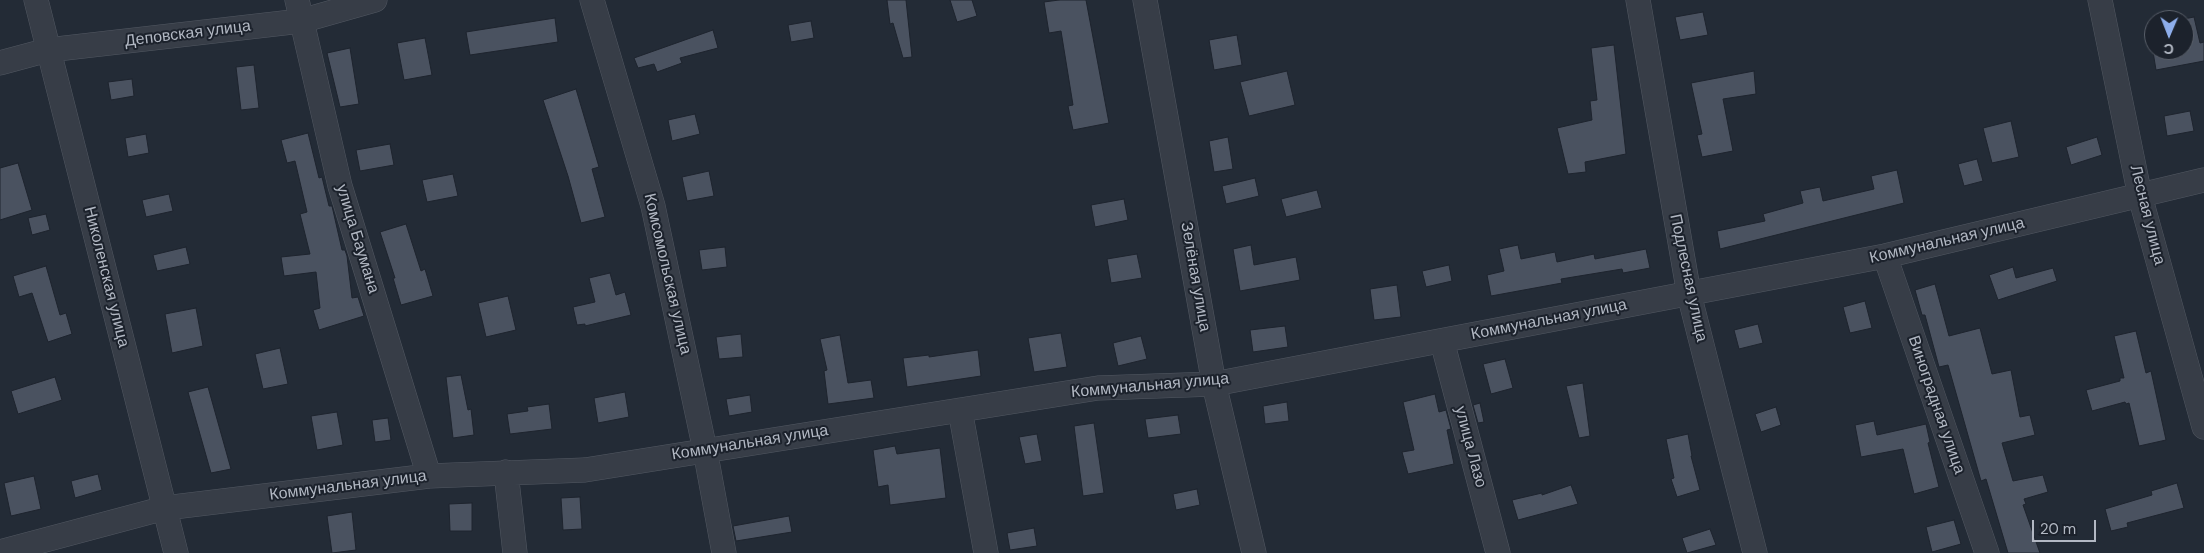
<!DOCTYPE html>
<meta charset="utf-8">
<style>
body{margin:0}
#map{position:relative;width:2204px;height:553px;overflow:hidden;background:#232b36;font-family:"DM Sans",sans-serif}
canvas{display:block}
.north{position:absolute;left:2144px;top:10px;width:50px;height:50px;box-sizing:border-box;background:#1c222c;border:1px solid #585e68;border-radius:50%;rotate:181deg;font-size:14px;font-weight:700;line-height:20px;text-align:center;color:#b2b8c3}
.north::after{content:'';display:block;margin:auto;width:18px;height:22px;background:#8eaeeb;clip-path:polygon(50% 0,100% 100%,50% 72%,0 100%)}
.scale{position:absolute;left:2032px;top:520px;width:64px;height:22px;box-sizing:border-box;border:2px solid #b2b8c3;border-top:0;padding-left:6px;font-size:15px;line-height:18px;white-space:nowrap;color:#b2b8c3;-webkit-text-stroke:4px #1c222c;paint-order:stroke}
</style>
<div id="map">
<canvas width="2204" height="553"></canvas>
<div class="north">С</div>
<div class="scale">20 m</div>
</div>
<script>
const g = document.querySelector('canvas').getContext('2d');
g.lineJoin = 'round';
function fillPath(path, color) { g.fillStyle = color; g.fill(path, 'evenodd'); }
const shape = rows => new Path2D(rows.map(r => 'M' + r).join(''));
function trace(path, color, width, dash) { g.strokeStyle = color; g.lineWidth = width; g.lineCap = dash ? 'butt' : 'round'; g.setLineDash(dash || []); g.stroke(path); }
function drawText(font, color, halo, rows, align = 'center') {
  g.font = font + ' "DM Sans",sans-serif'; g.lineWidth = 4; g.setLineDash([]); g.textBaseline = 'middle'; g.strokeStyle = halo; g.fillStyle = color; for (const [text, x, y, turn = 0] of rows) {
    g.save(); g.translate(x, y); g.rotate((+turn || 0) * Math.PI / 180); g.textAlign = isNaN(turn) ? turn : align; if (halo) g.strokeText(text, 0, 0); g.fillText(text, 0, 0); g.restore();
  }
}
const building = shape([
 [887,0,906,0,912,57,903,58,893,23,890,24,887,0],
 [950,0,972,0,977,16,957,22,950,0],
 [1059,0,1086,0,1109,123,1073,130,1068,106,1073,105,1061,31,1049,33,1044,2,1059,0],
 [1703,12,1708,35,1680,40,1675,17,1703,12],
 [2194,17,2200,43,2204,42,2204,61,2156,70,2149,27,2154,26,2154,50,2184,50,2184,20,2179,20,2194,17],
 [555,18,558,42,470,55,466,32,555,18],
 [811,21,814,38,791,42,788,25,811,21],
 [713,30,718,48,680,58,682,63,657,72,654,64,638,68,634,58,713,30],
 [1237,35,1242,65,1214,70,1209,40,1237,35],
 [425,38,432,75,404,80,397,43,425,38],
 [1614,45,1626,154,1585,162,1586,172,1568,174,1557,128,1592,120,1590,101,1597,100,1591,48,1614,45],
 [350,48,359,104,340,107,327,53,350,48],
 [254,65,259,108,241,110,236,67,254,65],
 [1287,71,1295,105,1249,116,1240,82,1287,71],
 [1754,71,1756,94,1723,99,1733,151,1702,157,1697,135,1702,134,1691,83,1754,71],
 [132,79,134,96,111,100,108,82,132,79],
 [576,89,599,167,592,169,605,217,581,223,568,176,543,100,576,89],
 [2190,111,2194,131,2167,136,2164,116,2190,111],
 [695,114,700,134,672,141,668,120,695,114],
 [2011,121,2019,157,1992,163,1983,128,2011,121],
 [308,133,319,178,322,177,329,206,332,206,342,250,345,250,347,256,352,298,358,297,364,316,319,330,313,310,320,308,316,272,284,276,281,257,310,254,300,214,307,212,295,161,287,163,281,140,308,133],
 [146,134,149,153,128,157,125,138,146,134],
 [1228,137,1233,169,1214,172,1209,141,1228,137],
 [2097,137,2102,155,2071,165,2066,147,2097,137],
 [390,144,394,165,360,171,356,150,390,144],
 [1977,159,1983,181,1964,186,1958,164,1977,159],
 [18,163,32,210,0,220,0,168,18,163],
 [1897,170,1904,203,1720,249,1717,231,1765,221,1763,214,1803,203,1800,191,1820,187,1823,201,1874,189,1871,176,1897,170],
 [709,171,714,196,687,201,682,177,709,171],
 [453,174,458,196,427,202,422,180,453,174],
 [1255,178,1259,196,1226,204,1222,186,1255,178],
 [1317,190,1322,208,1286,217,1281,199,1317,190],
 [169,194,173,211,146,217,142,200,169,194],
 [1124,199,1128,220,1095,227,1091,205,1124,199],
 [46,214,50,230,32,235,28,218,46,214],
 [406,224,421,271,425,269,433,296,401,305,393,278,395,278,380,232,406,224],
 [1251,245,1254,265,1296,257,1300,280,1240,291,1233,249,1251,245],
 [1518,245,1521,259,1555,252,1557,262,1594,254,1595,259,1646,249,1650,268,1623,273,1622,269,1561,279,1562,283,1491,296,1487,275,1504,271,1499,249,1518,245],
 [186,247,190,264,157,271,153,255,186,247],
 [725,247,727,267,702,270,699,250,725,247],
 [1137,254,1142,278,1111,283,1107,259,1137,254],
 [1449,265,1452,281,1426,287,1422,271,1449,265],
 [46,266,60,315,66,313,72,334,48,342,32,293,19,297,13,276,46,266],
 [2013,267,2016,278,2053,268,2057,281,1998,300,1989,275,2013,267],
 [610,273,616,295,625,292,631,315,585,326,585,324,577,325,573,307,595,302,589,278,610,273],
 [1935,284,1949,336,1980,328,1992,374,2011,370,2020,417,2030,415,2035,435,2002,443,2013,481,2043,475,2048,492,2024,499,2026,504,2023,505,2040,553,2008,553,1986,479,1981,481,1948,365,1939,367,1925,315,1922,315,1915,290,1935,284],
 [1397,285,1401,317,1374,320,1370,289,1397,285],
 [508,296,516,330,486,337,478,303,508,296],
 [1865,301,1872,328,1850,333,1843,307,1865,301],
 [196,308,203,346,172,353,165,314,196,308],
 [1758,324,1763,343,1739,349,1734,330,1758,324],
 [1285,326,1288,347,1253,352,1250,330,1285,326],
 [2136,331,2146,373,2151,371,2166,440,2139,446,2129,403,2126,404,2125,402,2092,411,2086,390,2120,381,2120,378,2124,378,2114,336,2136,331],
 [1061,333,1067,367,1034,372,1028,338,1061,333],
 [741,334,743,357,719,359,716,337,741,334],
 [840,335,848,383,871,380,874,398,828,404,824,371,827,370,820,339,840,335],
 [1141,336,1147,359,1118,366,1113,343,1141,336],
 [280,348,288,384,263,389,255,354,280,348],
 [978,350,981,376,907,387,903,358,929,355,929,357,978,350],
 [1505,359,1513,388,1491,394,1483,364,1505,359],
 [461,375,468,410,471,409,474,435,453,438,446,377,461,375],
 [55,377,62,400,18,414,11,391,55,377],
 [1583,383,1590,436,1579,438,1566,386,1583,383],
 [208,387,231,469,211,473,188,392,208,387],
 [625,392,629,417,598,423,594,398,625,392],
 [1435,394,1439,412,1446,410,1451,429,1447,430,1454,464,1408,474,1402,452,1414,450,1403,402,1435,394],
 [750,395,752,412,729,416,726,399,750,395],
 [1287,402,1289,421,1265,424,1263,406,1287,402],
 [1480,403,1484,422,1478,423,1473,405,1480,403],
 [549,404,552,429,510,434,507,414,528,411,527,407,549,404],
 [1776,407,1781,425,1761,432,1755,414,1776,407],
 [337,412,343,445,317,450,311,416,337,412],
 [1178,415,1181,434,1148,438,1145,419,1178,415],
 [388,418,391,440,375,442,372,420,388,418],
 [1874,421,1877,435,1926,424,1930,442,1928,443,1939,487,1914,494,1903,449,1861,457,1855,425,1874,421],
 [1094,423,1104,493,1083,496,1074,426,1094,423],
 [1037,434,1042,461,1025,464,1019,437,1037,434],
 [1688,434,1692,456,1691,456,1700,490,1677,497,1671,479,1674,478,1666,439,1688,434],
 [895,446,897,454,940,448,946,498,890,505,888,485,878,487,873,450,895,446],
 [98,474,102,490,75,498,71,481,98,474],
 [34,476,41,509,11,516,4,483,34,476],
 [2177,483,2184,508,2127,523,2128,527,2111,531,2105,509,2152,495,2151,491,2177,483],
 [1571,485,1578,504,1518,520,1512,500,1542,493,1542,495,1571,485],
 [1197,489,1200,505,1176,510,1173,494,1197,489],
 [580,497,582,529,563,530,561,498,580,497],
 [472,503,472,531,450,531,449,504,472,503],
 [352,512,356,550,332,553,327,516,352,512],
 [789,516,792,532,736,541,733,526,789,516],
 [1954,520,1961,544,1932,552,1926,527,1954,520],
 [1034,528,1037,546,1010,550,1007,533,1034,528],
 [1710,529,1716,545,1687,553,1682,538,1710,529]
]);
const minor = shape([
 [36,0,176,553],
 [297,0,340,186,429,476],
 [592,0,653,206,705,450,724,553],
 [1145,0,1214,384,1254,553],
 [1638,0,1689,294,1755,553],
 [2100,0,2140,196,2204,427],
 [0,63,48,50,301,21,375,0],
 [1885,256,1987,553],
 [1442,341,1498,553],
 [960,410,986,553],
 [506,472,515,553],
 [0,552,165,508,429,476,585,470,1098,388,1214,384,1885,256,2204,180]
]);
const streetNames = [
 ["Деповская улица",188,34,-7],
 ["Лесная улица",2147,215,76],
 ["улица Баумана",357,239,73],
 ["Коммунальная улица",1947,241,-13],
 ["Комсомольская улица",667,274,77],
 ["Николенская улица",106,277,76],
 ["Зелёная улица",1195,277,80],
 ["Подлесная улица",1688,278,78],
 ["Коммунальная улица",1549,320,-11],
 ["Коммунальная улица",1150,386,-5],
 ["Виноградная улица",1936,405,71],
 ["Коммунальная улица",750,443,-9],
 ["улица Лазо",1470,447,75],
 ["Коммунальная улица",348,486,-7]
];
fillPath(building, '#4a5260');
trace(building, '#1e242e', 1);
trace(minor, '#525862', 25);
trace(minor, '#373d47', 24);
drawText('16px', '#b2b8c3', '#1c222c', streetNames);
</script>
